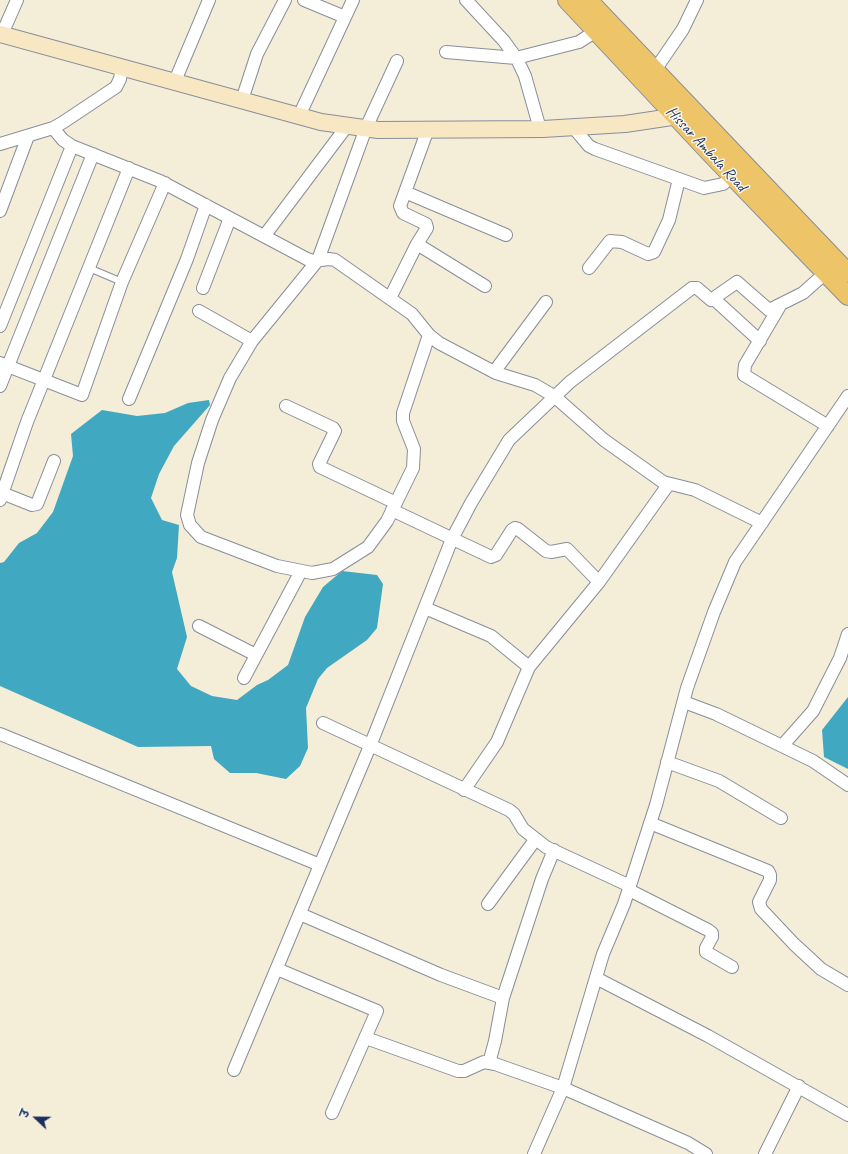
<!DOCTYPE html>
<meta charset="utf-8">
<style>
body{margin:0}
#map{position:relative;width:848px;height:1154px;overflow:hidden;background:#f4edd7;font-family:Caveat,"Playpen Sans Deva",sans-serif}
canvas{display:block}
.north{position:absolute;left:16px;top:1098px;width:40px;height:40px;-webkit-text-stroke:3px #fbf7ec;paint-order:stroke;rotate:292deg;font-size:11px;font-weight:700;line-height:16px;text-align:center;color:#1b2f5e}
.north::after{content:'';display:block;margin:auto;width:14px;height:18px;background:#1b2f5e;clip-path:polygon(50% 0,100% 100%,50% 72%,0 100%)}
</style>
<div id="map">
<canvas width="848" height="1154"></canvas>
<div class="north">उ</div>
</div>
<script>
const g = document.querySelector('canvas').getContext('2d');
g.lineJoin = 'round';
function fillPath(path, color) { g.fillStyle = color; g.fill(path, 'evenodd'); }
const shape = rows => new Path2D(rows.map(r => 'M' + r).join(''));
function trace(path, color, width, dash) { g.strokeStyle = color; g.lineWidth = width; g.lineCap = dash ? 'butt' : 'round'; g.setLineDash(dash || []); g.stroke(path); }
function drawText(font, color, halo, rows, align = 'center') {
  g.font = font + ' Caveat,sans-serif'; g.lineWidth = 3; g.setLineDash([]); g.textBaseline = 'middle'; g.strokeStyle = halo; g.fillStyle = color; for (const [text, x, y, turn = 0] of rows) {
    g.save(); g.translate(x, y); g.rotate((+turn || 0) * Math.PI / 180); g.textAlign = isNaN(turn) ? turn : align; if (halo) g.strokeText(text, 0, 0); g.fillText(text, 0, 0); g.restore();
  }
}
const water = shape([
 [209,400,210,405,174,446,159,474,151,498,162,520,179,525,177,558,172,572,187,637,177,669,191,686,212,696,237,700,257,685,268,680,288,665,305,617,323,587,342,571,377,575,383,584,377,628,367,640,327,668,318,679,306,708,308,748,300,766,286,779,256,773,230,773,214,759,211,746,138,747,0,686,0,563,4,562,19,543,37,533,53,512,73,456,71,434,102,410,137,416,165,413,188,403],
 [848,697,848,769,824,757,822,730]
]);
const lane = shape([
 [89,268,122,282]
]);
const street = shape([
 [304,0,345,17],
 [466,0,504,41,517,59,525,76,540,129],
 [2,34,17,0],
 [446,52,516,58,579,42,596,31],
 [397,61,366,128,318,260,252,341,230,378,212,420,198,463,187,515,190,525,201,537,277,566,312,573,333,569,368,547,387,521,413,468,414,449,403,421,403,413,429,335],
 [655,70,683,29,697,0],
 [175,81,209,0],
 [242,100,257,54,285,0],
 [299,116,353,0],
 [573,127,589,146,595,149,704,188,723,184,732,176],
 [53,128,63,140,72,146,160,181,307,259,313,261,329,259,335,260,412,314,429,335,439,343,496,373,535,385,554,396,604,440,663,482,695,490,762,523],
 [0,144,53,128,62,123,116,87,120,79,122,67],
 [405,192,506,235],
 [0,211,28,136],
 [265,235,347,126],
 [417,244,485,286],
 [589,268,610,241,622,242,648,254,654,252,669,220,679,179],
 [203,288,230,218],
 [390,298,417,244,427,228,426,224,403,213,400,206,428,129],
 [714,299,760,341],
 [781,304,745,365,744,375,828,426],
 [199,311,252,341],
 [0,326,72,146],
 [0,363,82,395,122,282,165,183],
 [494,372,546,302],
 [0,386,93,154],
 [129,399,187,259,206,205],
 [286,406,333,428,335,431,319,464,320,467,396,503],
 [2,493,32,505,37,504,54,461],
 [0,500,27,422,129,168],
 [392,510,491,557,496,555,512,530,515,528,518,529,546,551,551,552,567,549,599,582],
 [425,608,491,636,529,667],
 [199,626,256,655],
 [244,678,301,571],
 [684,702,716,714,813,761,848,785],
 [323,723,509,810,514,814,523,829,546,847,630,886],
 [0,734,320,865],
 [782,746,813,711,840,658,848,634],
 [667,762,719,781,781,818],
 [464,790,497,742,529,667,599,582,668,485],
 [650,823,768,871,770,875,770,880,759,902,761,909,794,944,821,969,848,985],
 [629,890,708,930,712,933,712,937,706,948,706,952,732,967],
 [488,904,535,840],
 [300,914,441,975,503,998],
 [277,969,377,1011,332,1113],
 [596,978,708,1036,848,1115],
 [366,1038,458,1071,464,1071,484,1062,495,1064,563,1088,688,1143,706,1154],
 [489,1063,495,1041,503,998,542,879,554,850],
 [234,1070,370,746,452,539,471,503,509,440,570,382,692,288,697,288,711,300,737,282,769,310,803,293,831,268],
 [534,1154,563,1088,603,954,624,904,656,805,687,688,714,612,735,562,848,396],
 [765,1154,799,1086]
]);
const secondary = shape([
 [0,34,321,122,378,130,543,129,625,124,685,115]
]);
const primary = shape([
 [567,0,711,154,848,296],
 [588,0,848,273]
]);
const streetNames = [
 ["Hissar Ambala Road",706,149,47]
];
fillPath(water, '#40a8c0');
trace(lane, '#888e9a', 8);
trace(street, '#888e9a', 14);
trace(secondary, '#888e9a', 18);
trace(primary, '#888e9a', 20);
trace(lane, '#fff', 6);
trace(street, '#fff', 12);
trace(secondary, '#f8e7c3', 16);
trace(primary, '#eec469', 18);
drawText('16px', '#1b2f5e', '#fbf7ec', streetNames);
</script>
